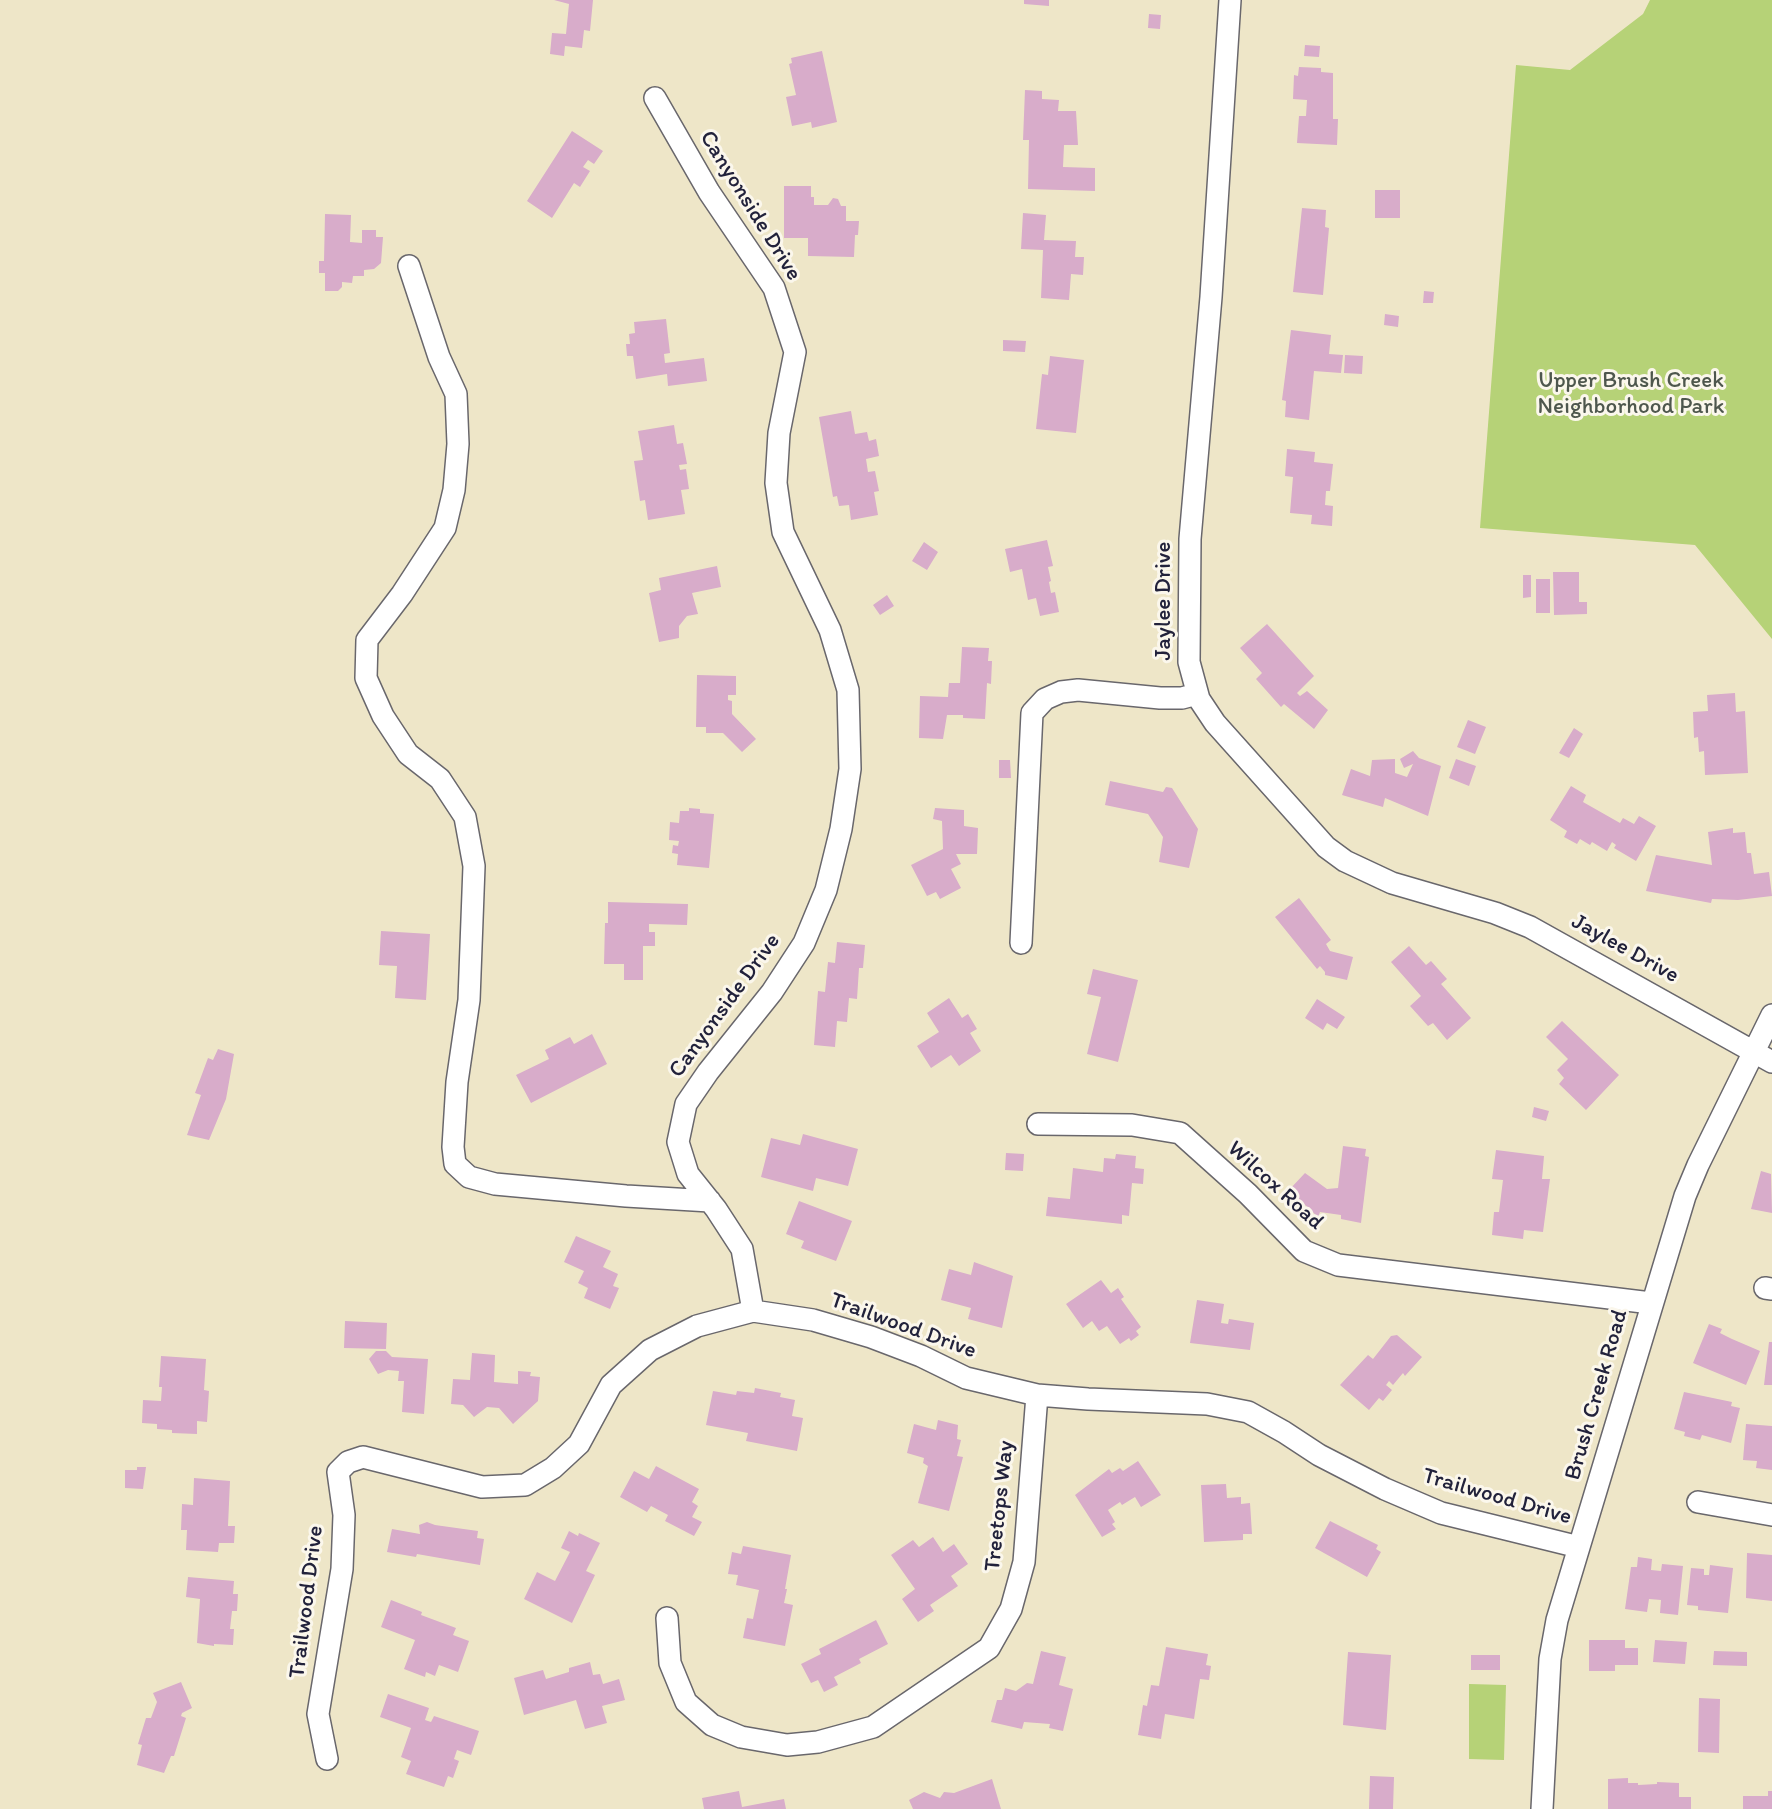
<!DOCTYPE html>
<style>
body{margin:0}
canvas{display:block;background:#eee6c8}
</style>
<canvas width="1772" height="1809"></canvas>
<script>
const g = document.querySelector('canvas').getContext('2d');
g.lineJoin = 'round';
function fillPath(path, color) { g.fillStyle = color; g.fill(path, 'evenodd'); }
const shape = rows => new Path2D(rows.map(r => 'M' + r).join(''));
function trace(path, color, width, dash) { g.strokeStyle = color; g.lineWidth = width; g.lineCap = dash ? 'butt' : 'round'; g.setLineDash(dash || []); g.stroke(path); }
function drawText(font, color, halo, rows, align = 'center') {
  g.font = font + ' Itim,sans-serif'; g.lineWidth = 6; g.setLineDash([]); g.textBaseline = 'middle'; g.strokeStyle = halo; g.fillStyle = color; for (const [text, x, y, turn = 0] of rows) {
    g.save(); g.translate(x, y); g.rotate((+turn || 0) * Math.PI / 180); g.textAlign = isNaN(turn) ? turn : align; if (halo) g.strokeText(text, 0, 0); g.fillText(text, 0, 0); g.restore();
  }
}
const green = shape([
 [1650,0,1772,0,1772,639,1695,545,1480,528,1516,65,1570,70,1643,14],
 [1469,1684,1506,1685,1504,1760,1469,1759]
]);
const building = shape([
 [554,0,593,0,590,31,584,30,582,48,565,46,564,56,550,54,552,33,566,34,569,4],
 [1024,0,1049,0,1049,6,1024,4],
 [1149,14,1161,15,1160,29,1148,28],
 [1305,45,1320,46,1319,57,1304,56],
 [822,51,837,122,812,128,811,122,792,126,786,97,796,95,789,64,792,63,791,58],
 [1299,67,1321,68,1321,72,1333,73,1333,119,1338,119,1337,145,1297,143,1299,116,1306,116,1307,100,1293,99,1294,75,1298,76],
 [1025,90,1042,91,1042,99,1059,100,1058,111,1076,111,1078,145,1064,145,1063,167,1095,168,1095,191,1028,189,1029,140,1023,140],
 [572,131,603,151,594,164,588,160,583,167,590,171,580,187,574,183,552,218,527,201],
 [784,186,811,186,811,197,814,197,814,205,828,205,833,198,838,199,841,206,846,206,846,221,859,221,858,235,855,235,854,257,808,256,808,238,784,238],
 [1375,190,1400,190,1400,218,1375,218],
 [1302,208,1326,210,1325,227,1329,228,1323,295,1293,292],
 [1023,213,1046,215,1044,240,1076,241,1075,257,1084,257,1083,275,1071,274,1069,300,1041,298,1043,250,1021,249],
 [325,214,351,215,350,242,362,243,362,230,376,230,376,237,383,237,381,263,374,269,364,270,364,276,353,276,352,283,342,282,342,287,338,291,325,291,325,273,319,273,319,261,324,261],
 [1424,291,1434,292,1433,303,1423,303],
 [1385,314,1399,316,1398,327,1384,325],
 [666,319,670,353,664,354,665,363,704,358,707,381,668,386,667,374,636,379,633,356,627,356,626,344,630,344,629,334,635,333,634,322],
 [1291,330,1331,335,1329,354,1343,355,1341,373,1314,371,1309,420,1285,417,1286,401,1282,400],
 [1003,340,1026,341,1025,352,1003,351],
 [1345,355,1363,356,1362,374,1344,373],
 [1050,356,1084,360,1076,433,1036,429,1042,374,1048,375],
 [851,411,855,434,867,432,869,441,876,439,879,456,866,459,868,472,875,471,879,491,874,492,878,515,851,520,849,505,839,506,837,496,833,497,819,417],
 [674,425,677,444,683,443,687,464,679,465,680,470,686,469,689,489,681,490,685,514,648,520,645,500,640,501,634,461,643,460,638,431],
 [1287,449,1315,452,1314,462,1333,464,1330,491,1326,491,1325,505,1333,506,1332,526,1311,524,1312,515,1290,513,1293,477,1285,476],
 [1047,540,1053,566,1048,567,1051,581,1049,582,1051,593,1055,592,1059,612,1040,616,1036,598,1028,600,1022,569,1010,572,1005,549],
 [924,542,938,552,927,570,912,561],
 [717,566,721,587,692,593,698,614,687,616,679,626,679,638,659,642,649,593,661,590,659,578],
 [1553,572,1579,572,1579,602,1587,602,1587,614,1554,615],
 [1523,575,1531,575,1531,597,1523,598],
 [1536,579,1550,579,1550,613,1536,613],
 [887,595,894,606,880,615,873,605],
 [1267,624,1314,676,1297,693,1300,696,1307,691,1328,710,1314,729,1284,704,1281,707,1256,679,1262,673,1240,648],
 [962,647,989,648,988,661,992,661,991,684,987,683,985,719,963,718,963,715,947,715,943,739,919,738,920,696,948,697,949,683,960,683],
 [697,675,736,676,736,695,728,695,728,700,732,701,732,714,756,739,742,752,723,733,706,733,706,727,696,727],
 [1735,693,1736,712,1745,711,1748,773,1705,775,1704,751,1699,752,1698,737,1694,738,1693,712,1708,711,1707,695],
 [1468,720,1486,727,1475,754,1457,747],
 [1574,728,1583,734,1569,758,1559,753],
 [1413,751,1419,758,1441,766,1428,816,1385,798,1383,807,1342,795,1351,769,1370,776,1372,760,1395,759,1395,773,1407,777,1413,764,1404,768,1400,759],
 [1456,759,1476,766,1469,786,1449,778],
 [999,760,1010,760,1011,778,999,778],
 [1110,781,1163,792,1166,787,1172,788,1198,829,1189,868,1159,862,1163,837,1148,814,1105,805],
 [1571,786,1586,795,1583,802,1620,823,1623,818,1634,824,1639,816,1656,826,1636,861,1614,848,1616,845,1612,842,1607,851,1592,842,1590,845,1580,839,1577,844,1564,837,1567,831,1550,820],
 [689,808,700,809,700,813,714,814,709,868,677,865,678,854,672,853,673,845,678,846,679,841,669,840,670,822,679,823,680,811,689,811],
 [935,808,964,810,964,826,978,828,977,854,956,854,961,864,951,869,961,888,940,899,936,892,927,896,911,865,943,849,942,821,933,819],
 [1733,828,1733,833,1745,832,1747,853,1751,853,1754,874,1769,872,1772,896,1738,900,1712,899,1711,903,1646,891,1656,855,1712,865,1708,832],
 [1299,898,1331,940,1326,944,1330,951,1353,957,1347,980,1325,975,1325,972,1320,966,1317,969,1275,917],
 [608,902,688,904,687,925,649,924,649,932,655,932,655,946,643,946,643,980,624,980,624,964,604,964,605,923,608,923],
 [381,931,430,934,426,1000,395,998,397,966,379,965],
 [837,942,865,945,863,968,859,968,857,999,849,998,847,1022,837,1021,835,1047,814,1045,818,991,825,992,828,962,835,963],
 [1409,946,1426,965,1431,961,1447,979,1441,984,1471,1018,1447,1040,1433,1023,1428,1026,1410,1006,1421,996,1391,962],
 [1093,969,1138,980,1118,1062,1087,1054,1101,997,1087,994],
 [949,998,962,1018,968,1014,977,1029,970,1033,981,1051,959,1066,951,1055,931,1068,917,1046,939,1032,927,1013],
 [1317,999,1345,1017,1337,1029,1327,1023,1323,1030,1305,1018],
 [1562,1021,1619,1075,1586,1110,1559,1084,1564,1078,1557,1070,1568,1059,1546,1037],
 [592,1034,607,1064,531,1103,516,1075,549,1059,545,1050,570,1037,574,1044],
 [218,1049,234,1054,226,1099,209,1140,187,1135,201,1095,195,1093,208,1058,213,1060],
 [1534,1107,1549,1111,1546,1121,1532,1117],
 [803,1134,858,1149,848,1186,816,1178,813,1191,761,1177,771,1138,800,1145],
 [1343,1146,1366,1149,1365,1156,1369,1157,1361,1223,1341,1219,1341,1215,1320,1212,1318,1217,1289,1190,1305,1173,1327,1189,1338,1188],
 [1496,1150,1544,1156,1542,1179,1550,1179,1543,1232,1524,1230,1523,1239,1492,1235,1494,1212,1499,1212,1503,1180,1492,1179],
 [1006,1153,1024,1154,1023,1171,1005,1170],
 [1116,1154,1136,1156,1135,1168,1144,1169,1143,1184,1132,1183,1129,1216,1122,1215,1122,1224,1046,1216,1048,1197,1070,1199,1073,1168,1103,1172,1104,1158,1115,1159],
 [1761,1171,1771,1174,1772,1213,1751,1209],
 [799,1201,852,1221,836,1261,801,1248,804,1241,786,1234],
 [576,1236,611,1251,603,1267,618,1274,613,1286,619,1288,610,1309,584,1298,588,1288,578,1283,584,1271,564,1262],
 [974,1262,1013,1276,1002,1328,968,1319,971,1308,941,1300,949,1269,971,1275],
 [1101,1280,1111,1293,1118,1288,1124,1297,1121,1299,1141,1327,1136,1331,1139,1335,1131,1341,1129,1338,1120,1344,1107,1326,1099,1331,1092,1321,1083,1328,1066,1304],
 [1197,1300,1224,1304,1221,1323,1228,1324,1229,1319,1254,1323,1250,1350,1190,1343],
 [345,1321,387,1323,386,1349,344,1348],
 [1709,1324,1722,1329,1720,1333,1732,1339,1760,1351,1746,1385,1693,1363],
 [1397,1335,1422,1357,1405,1376,1403,1373,1393,1385,1389,1381,1386,1385,1392,1390,1383,1401,1379,1398,1369,1410,1340,1385,1368,1355,1373,1359,1391,1336],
 [1769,1342,1772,1342,1772,1385,1764,1385],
 [376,1351,386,1351,392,1357,428,1359,424,1414,402,1412,404,1381,398,1381,399,1371,388,1370,378,1374,369,1359],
 [472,1353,495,1355,494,1382,518,1384,518,1371,531,1372,530,1376,540,1377,538,1401,513,1424,499,1408,487,1407,474,1417,463,1405,451,1404,453,1379,470,1380],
 [161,1356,206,1359,204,1390,209,1391,207,1422,197,1421,197,1434,172,1433,172,1430,157,1429,157,1424,142,1423,143,1400,161,1401,162,1387,159,1387],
 [755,1388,781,1393,780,1397,795,1400,792,1416,803,1418,797,1451,746,1441,748,1433,706,1425,713,1391,736,1395,737,1391,754,1393],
 [1684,1392,1732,1402,1731,1406,1740,1408,1731,1443,1702,1435,1700,1440,1684,1436,1685,1432,1674,1429],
 [938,1420,958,1425,957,1439,961,1440,957,1456,963,1457,949,1511,918,1503,928,1466,923,1463,924,1458,907,1453,914,1424,936,1430],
 [1746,1424,1772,1426,1772,1470,1756,1468,1757,1461,1743,1460],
 [1138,1461,1161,1495,1141,1507,1135,1497,1122,1505,1120,1502,1108,1510,1115,1522,1112,1524,1116,1529,1102,1537,1075,1495,1109,1469,1112,1473,1120,1468,1123,1471],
 [656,1466,699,1489,692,1502,698,1506,692,1517,702,1522,694,1536,665,1521,668,1515,651,1506,647,1512,620,1497,634,1471,649,1479],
 [137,1467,146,1467,143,1489,125,1488,125,1470,137,1470],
 [194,1478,230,1481,228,1526,235,1526,234,1543,219,1543,218,1552,186,1550,187,1530,181,1530,182,1504,193,1505],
 [1226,1484,1227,1498,1241,1497,1241,1504,1250,1503,1252,1534,1243,1534,1243,1540,1204,1542,1201,1485],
 [1330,1521,1378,1545,1376,1549,1381,1552,1367,1577,1315,1548],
 [427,1522,435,1525,478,1531,477,1538,484,1539,480,1565,417,1554,416,1557,387,1552,392,1529,420,1534,419,1525],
 [569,1531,578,1536,579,1533,600,1543,586,1571,595,1575,572,1623,524,1599,537,1572,555,1581,570,1552,561,1548],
 [933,1537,943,1552,954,1544,968,1564,951,1576,958,1586,930,1605,934,1611,918,1622,902,1599,915,1589,891,1555,913,1540,919,1547],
 [743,1546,791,1555,785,1589,787,1589,784,1603,793,1605,785,1646,743,1638,747,1618,753,1619,759,1590,736,1585,738,1575,728,1574,732,1552,741,1554],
 [1747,1553,1772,1555,1772,1601,1746,1598],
 [1638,1557,1652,1559,1651,1570,1661,1571,1662,1564,1683,1566,1678,1615,1660,1613,1661,1600,1649,1599,1647,1612,1625,1609,1631,1567,1637,1567],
 [1710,1565,1733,1568,1728,1613,1698,1610,1698,1606,1687,1605,1691,1568,1704,1569,1704,1575,1709,1575],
 [188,1577,234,1581,233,1594,238,1594,237,1611,232,1611,230,1629,234,1629,233,1645,214,1644,214,1646,197,1643,200,1599,186,1597],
 [391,1600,422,1612,421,1615,456,1628,453,1635,469,1641,458,1672,439,1665,435,1676,426,1672,425,1677,404,1669,415,1640,381,1627],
 [876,1620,888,1644,859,1659,861,1663,834,1677,838,1685,824,1692,818,1680,811,1683,801,1664,821,1654,819,1649],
 [1589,1640,1625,1640,1625,1648,1638,1648,1638,1665,1615,1665,1615,1671,1589,1671],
 [1655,1640,1687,1642,1685,1664,1653,1662],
 [1166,1647,1208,1654,1206,1665,1211,1666,1209,1680,1200,1679,1194,1719,1165,1714,1161,1739,1138,1735,1143,1705,1147,1706,1151,1685,1159,1686],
 [1041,1651,1066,1657,1059,1685,1073,1689,1063,1731,1049,1728,1050,1724,1024,1722,1022,1729,991,1722,997,1700,1002,1700,1005,1688,1016,1691,1027,1683,1033,1684],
 [1714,1651,1747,1652,1747,1666,1713,1665],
 [1348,1652,1391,1655,1386,1730,1343,1725],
 [1471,1655,1500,1655,1500,1670,1471,1670],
 [590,1662,593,1675,600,1674,603,1684,619,1679,622,1689,625,1700,602,1706,607,1723,585,1729,576,1700,524,1715,514,1678,543,1670,546,1679,569,1672,569,1668],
 [181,1682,192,1708,182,1713,181,1716,186,1718,174,1756,171,1756,164,1773,137,1765,142,1745,138,1744,146,1718,151,1718,157,1702,153,1693],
 [388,1694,429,1708,425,1720,431,1722,434,1716,479,1731,471,1755,457,1750,454,1759,459,1761,453,1778,448,1776,444,1787,406,1774,411,1761,401,1757,411,1728,380,1717],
 [1699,1698,1720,1699,1719,1753,1698,1752],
 [1370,1776,1394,1777,1393,1809,1369,1809],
 [1628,1778,1628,1783,1638,1783,1638,1785,1657,1784,1657,1782,1679,1783,1679,1797,1691,1797,1691,1809,1608,1809,1608,1779],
 [992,1779,1001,1809,913,1809,909,1800,924,1792,940,1798,944,1792,954,1793],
 [739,1791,742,1807,784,1799,786,1809,704,1809,702,1798],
 [1768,1791,1772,1791,1772,1809,1743,1809,1743,1796,1768,1796]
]);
const minor = shape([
 [1230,0,1211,297,1190,539,1189,662,1199,699,1215,723,1326,847,1345,861,1392,883,1495,913,1530,927,1772,1062],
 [655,98,709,192,774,288,795,352,779,433,776,483,783,532,830,630,848,690,850,769,841,829,826,890,804,943,772,992,708,1072,686,1104,678,1142,688,1174,716,1209,742,1249,753,1311],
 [409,266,439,357,456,394,458,444,454,490,445,528,402,594,367,640,366,678,383,716,408,754,440,779,465,817,474,866,469,1000,457,1082,453,1147,455,1164,469,1177,495,1184,626,1196,710,1201],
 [1021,943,1032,713,1045,699,1061,692,1078,690,1160,698,1182,698,1197,694],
 [1038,1124,1132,1125,1180,1133,1248,1194,1304,1251,1338,1265,1651,1303],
 [1765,1288,1772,1289],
 [1698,1502,1772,1515],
 [667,1618,670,1663,686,1702,712,1725,741,1737,787,1745,818,1742,873,1727,989,1648,1011,1609,1024,1562,1037,1395],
 [327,1759,318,1714,342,1569,344,1515,338,1472,348,1462,363,1457,482,1487,525,1485,553,1468,579,1444,611,1385,650,1350,697,1326,753,1311,813,1320,871,1337,921,1356,966,1378,1037,1395,1088,1399,1207,1404,1248,1412,1284,1432,1319,1455,1385,1489,1441,1513,1579,1547],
 [1542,1809,1550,1659,1557,1620,1685,1196,1698,1165,1772,1015]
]);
const streetNames = [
 ["Canyonside Drive",750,206,58],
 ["Jaylee Drive",1164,601,-90],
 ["Jaylee Drive",1625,949,29],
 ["Canyonside Drive",725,1006,-54],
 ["Wilcox Road",1275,1186,42],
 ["Trailwood Drive",903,1326,20],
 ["Brush Creek Road",1597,1395,-74],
 ["Trailwood Drive",1497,1497,16],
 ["Treetops Way",1000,1506,-84],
 ["Trailwood Drive",307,1602,-83]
];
const parkNames = [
 ["Upper Brush Creek",1631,381],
 ["Neighborhood Park",1631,407]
];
fillPath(green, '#b6d277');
fillPath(building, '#d8acca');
trace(minor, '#69676c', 24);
trace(minor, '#fff', 21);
drawText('23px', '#22223b', '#fbf7ec', streetNames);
drawText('23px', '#4e574d', '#fbf7ec', parkNames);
</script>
